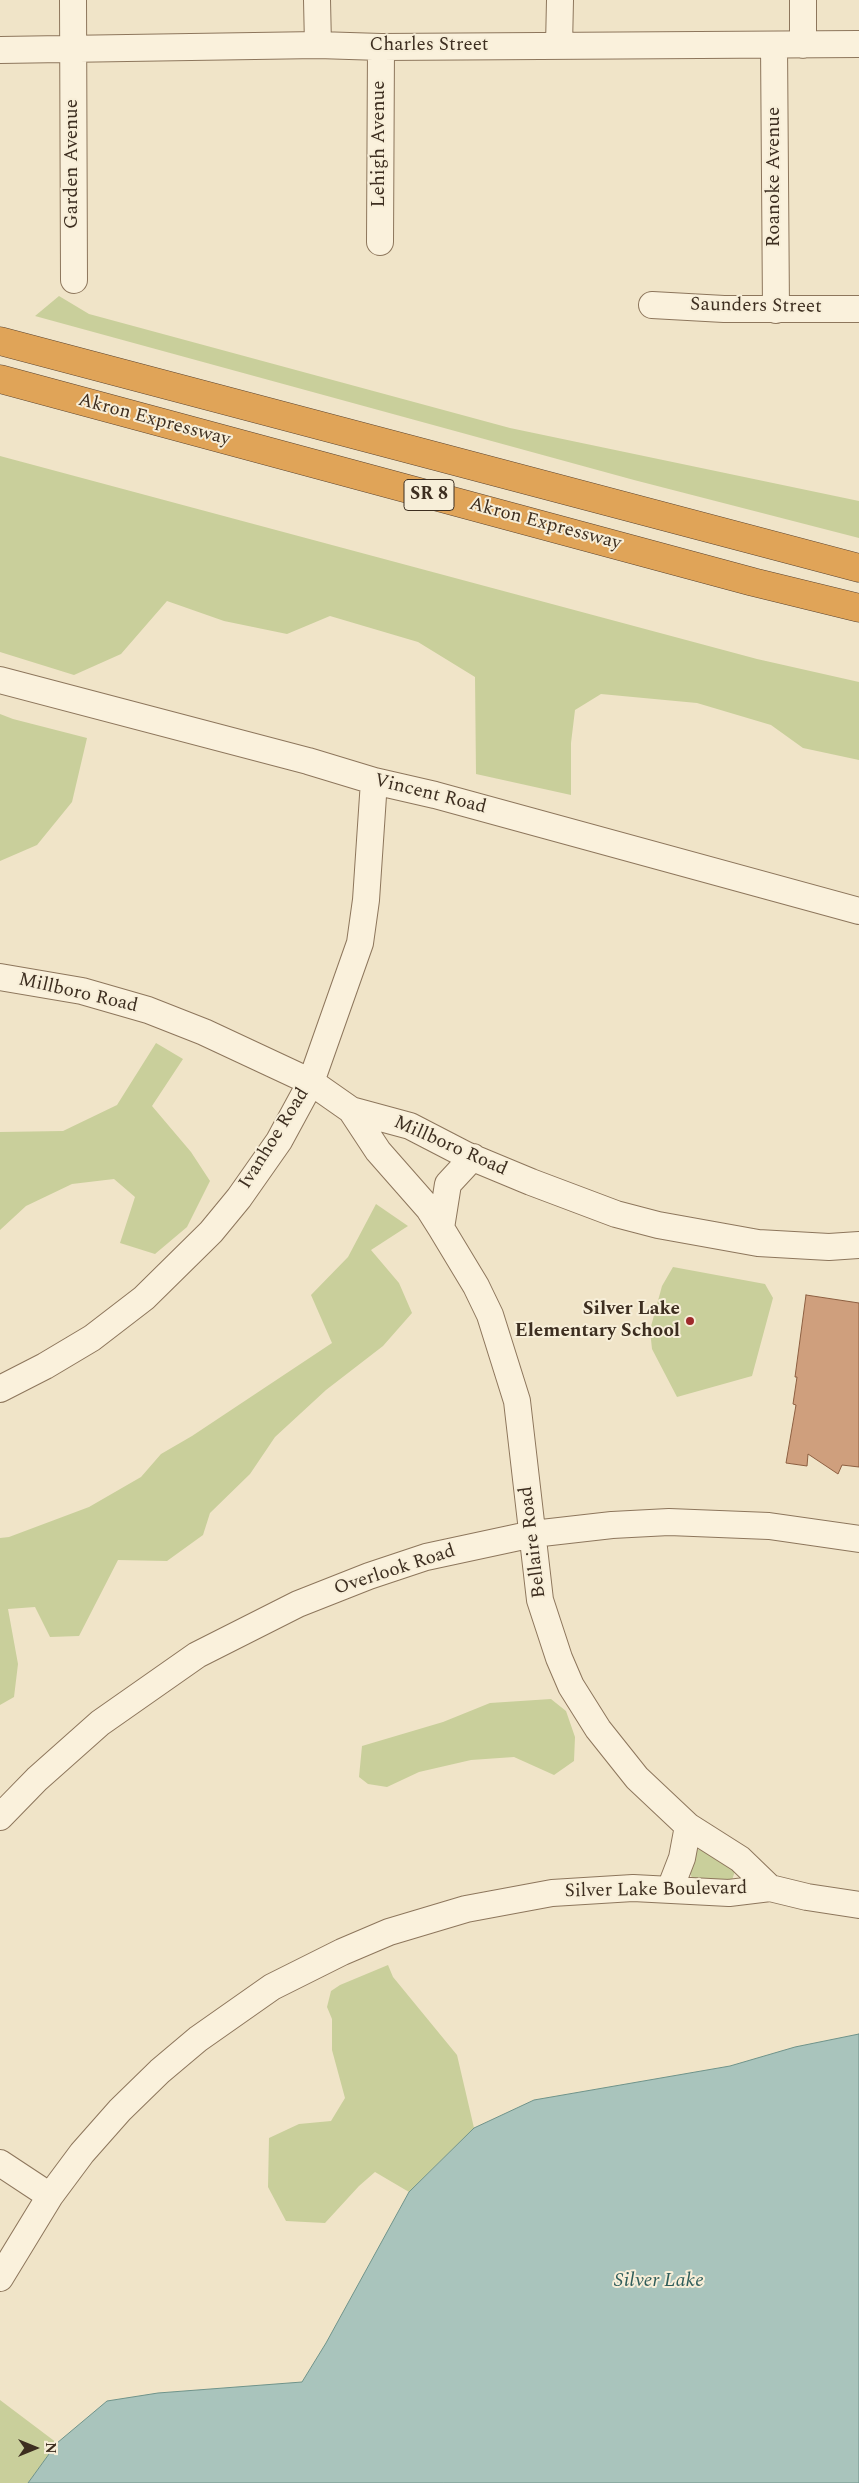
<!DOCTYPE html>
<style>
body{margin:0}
#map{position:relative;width:859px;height:2483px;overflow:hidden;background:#f0e4c8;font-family:Spectral,serif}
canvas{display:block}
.north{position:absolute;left:10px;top:2423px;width:50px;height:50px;-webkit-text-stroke:4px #f7eed8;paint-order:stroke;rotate:90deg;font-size:14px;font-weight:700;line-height:20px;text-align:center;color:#3d2e20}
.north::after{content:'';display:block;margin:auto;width:18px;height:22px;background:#3d2e20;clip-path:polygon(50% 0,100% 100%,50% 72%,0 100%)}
</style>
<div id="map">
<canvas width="859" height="2483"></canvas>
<div class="north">N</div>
</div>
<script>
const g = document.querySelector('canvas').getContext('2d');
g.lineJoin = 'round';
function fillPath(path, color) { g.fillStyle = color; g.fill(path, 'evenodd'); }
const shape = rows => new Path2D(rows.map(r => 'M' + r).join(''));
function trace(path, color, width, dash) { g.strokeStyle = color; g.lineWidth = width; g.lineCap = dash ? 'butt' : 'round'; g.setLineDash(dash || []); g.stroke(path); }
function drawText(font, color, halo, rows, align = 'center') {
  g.font = font + ' Spectral,serif'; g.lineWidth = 4; g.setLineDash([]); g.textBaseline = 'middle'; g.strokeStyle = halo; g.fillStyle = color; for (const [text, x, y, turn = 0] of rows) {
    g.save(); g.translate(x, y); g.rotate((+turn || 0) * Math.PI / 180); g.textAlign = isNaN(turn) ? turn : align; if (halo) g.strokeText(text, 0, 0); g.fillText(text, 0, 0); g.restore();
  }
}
const green = shape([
 [59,296,89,314,510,428,859,501,859,538,634,480,35,316],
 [0,456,757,659,859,682,859,760,803,748,771,725,697,703,601,694,575,710,571,743,571,795,476,774,475,677,418,642,330,616,287,634,224,621,167,601,121,654,74,675,0,652],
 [0,714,13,719,87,738,72,802,37,845,0,861],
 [156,1043,183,1059,152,1106,191,1152,210,1181,187,1227,155,1254,120,1243,135,1197,114,1179,72,1184,26,1206,0,1230,0,1132,63,1131,117,1105],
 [376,1204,408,1226,371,1250,399,1283,412,1313,383,1346,326,1390,275,1437,250,1474,210,1513,203,1535,167,1561,118,1560,79,1636,50,1637,35,1607,8,1609,18,1664,14,1697,0,1705,0,1538,9,1537,89,1507,141,1477,161,1454,192,1436,332,1343,311,1295,348,1257],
 [673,1267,765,1284,773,1298,752,1376,677,1397,652,1349,650,1330,662,1286],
 [551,1699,566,1711,575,1737,574,1761,554,1775,514,1757,471,1760,419,1772,387,1787,368,1784,359,1777,362,1746,443,1722,490,1703],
 [696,1849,704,1850,735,1871,732,1880,728,1881,692,1878,690,1873],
 [388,1965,393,1977,457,2055,474,2128,409,2192,375,2172,359,2186,325,2223,286,2221,268,2187,269,2138,299,2124,331,2121,345,2098,332,2050,332,2019,327,2007,331,1991,340,1985],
 [0,2400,57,2443,28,2483,0,2483]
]);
const water = shape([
 [859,2034,859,2483,28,2483,57,2443,107,2401,158,2393,302,2382,326,2343,409,2192,474,2128,534,2100,730,2066,795,2047,859,2034]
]);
const building = shape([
 [806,1295,859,1303,859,1467,842,1465,838,1474,808,1454,807,1466,786,1463,796,1405,793,1404,797,1377,795,1377,806,1295]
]);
const minor = shape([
 [73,0,74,280],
 [317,0,318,45],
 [803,0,803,45],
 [774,45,776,310],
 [559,46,560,0],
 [0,50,318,45,381,47,859,44],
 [380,242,381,47],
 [652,305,724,309,859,309],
 [0,680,308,761,374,781,435,795,859,911],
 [0,977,82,991,148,1010,204,1032,311,1082,351,1110,410,1126,466,1155,531,1182,616,1214,658,1225,758,1243,829,1247,859,1245],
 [351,1110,378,1151,429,1209,441,1228],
 [473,1157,448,1184,441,1228,476,1286,490,1315,517,1401,540,1600,559,1658,571,1686,598,1729,637,1778,688,1826,740,1859,770,1888],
 [0,1389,45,1366,92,1338,144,1298,211,1232,239,1198,279,1141,311,1082,360,943,366,900,374,781],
 [0,1817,37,1779,100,1723,197,1655,298,1604,369,1576,426,1557,533,1534,612,1525,669,1522,769,1526,859,1539],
 [670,1889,682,1858,688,1826],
 [0,2163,50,2196],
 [0,2278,50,2196,82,2153,120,2110,160,2071,198,2039,272,1987,342,1952,389,1932,466,1909,552,1893,633,1888,729,1893,770,1888,807,1897,859,1905]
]);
const highway = shape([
 [0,341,859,568],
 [0,379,753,582,859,608]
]);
const markers = [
 [690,1321,5,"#9e2a2b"]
];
const shields = [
 [429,495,50]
];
const shieldNames = [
 ["SR 8",429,495]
];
const streetNames = [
 ["Charles Street",429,46],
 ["Lehigh Avenue",380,144,-90],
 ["Garden Avenue",73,164,-90],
 ["Roanoke Avenue",775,177,-90],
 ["Saunders Street",756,307,1],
 ["Akron Expressway",154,421,15],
 ["Akron Expressway",545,525,15],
 ["Vincent Road",430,795,14],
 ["Millboro Road",78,994,13],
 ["Ivanhoe Road",275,1139,-58],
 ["Millboro Road",450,1147,24],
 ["Bellaire Road",534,1542,-97],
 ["Overlook Road",395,1571,-18],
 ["Silver Lake Boulevard",656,1891,-1]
];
const poiNames = [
 ["Silver Lake",680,1310],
 ["Elementary School",680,1332]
];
const waterNames = [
 ["Silver Lake",659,2282]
];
fillPath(green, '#c9cf9b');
fillPath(water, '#a9c4bc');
trace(water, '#6f938a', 1);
fillPath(building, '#cf9f7d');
trace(building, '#8d5f41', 1);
trace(minor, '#8d765c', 28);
trace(highway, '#5b4430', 29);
trace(minor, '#faf1dc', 26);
trace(highway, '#e0a458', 28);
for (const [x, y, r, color] of markers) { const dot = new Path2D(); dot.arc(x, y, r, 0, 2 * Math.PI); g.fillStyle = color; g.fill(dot); trace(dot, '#f7eed8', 2); }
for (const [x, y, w] of shields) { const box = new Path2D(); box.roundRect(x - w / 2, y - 15.5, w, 31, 4); g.fillStyle = '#f7eed8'; g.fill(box); trace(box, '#3d2e20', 1); }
drawText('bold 18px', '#3d2e20', null, shieldNames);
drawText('19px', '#3d2e20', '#f7eed8', streetNames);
drawText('bold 19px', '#3d2e20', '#f7eed8', poiNames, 'right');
drawText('italic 20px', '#2f5d5a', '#f7eed8', waterNames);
</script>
